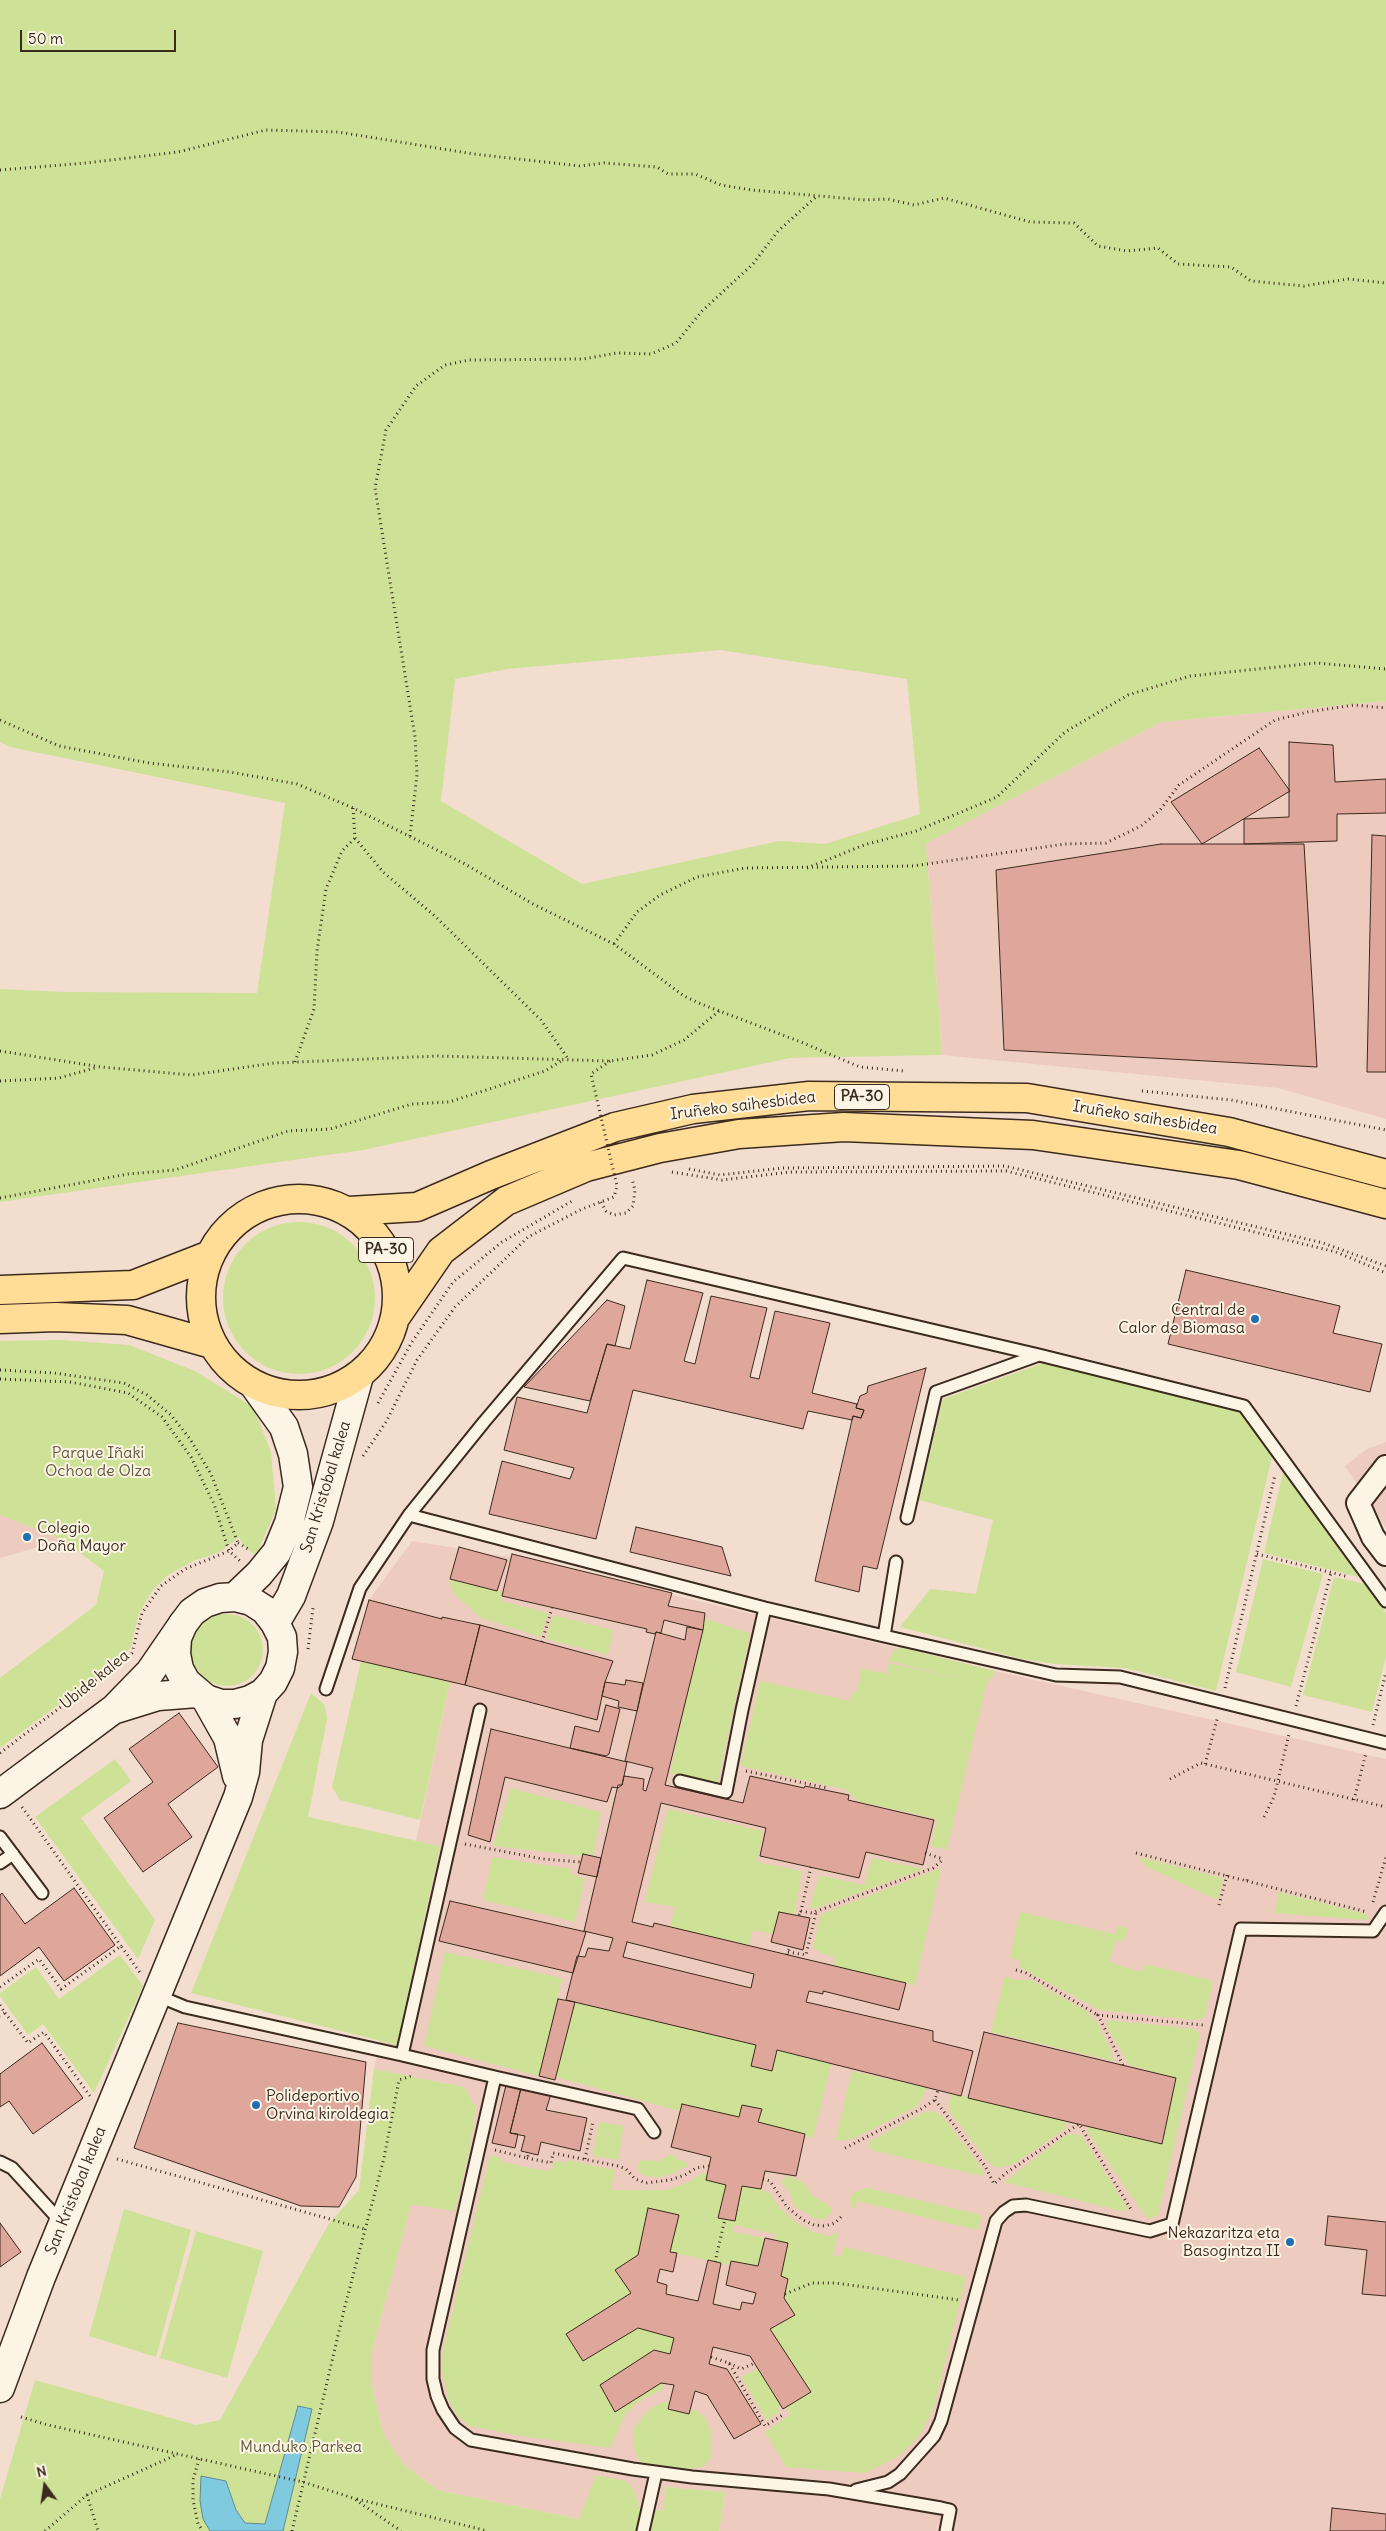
<!DOCTYPE html>
<meta charset="utf-8">
<style>
body{margin:0}
#map{position:relative;width:1386px;height:2531px;overflow:hidden;background:#f3ddcf;font-family:Delius,sans-serif}
canvas{display:block}
.north{position:absolute;left:20px;top:2461px;width:50px;height:50px;-webkit-text-stroke:4px #fcf5e5;paint-order:stroke;rotate:346deg;font-size:14px;font-weight:700;line-height:20px;text-align:center;color:#3b2a1e}
.north::after{content:'';display:block;margin:auto;width:18px;height:22px;background:#3b2a1e;clip-path:polygon(50% 0,100% 100%,50% 72%,0 100%)}
.scale{position:absolute;left:20px;top:30px;width:156px;height:22px;box-sizing:border-box;border:2px solid #3b2a1e;border-top:0;padding-left:6px;font-size:15px;line-height:18px;white-space:nowrap;color:#3b2a1e;-webkit-text-stroke:4px #fcf5e5;paint-order:stroke}
</style>
<div id="map">
<canvas width="1386" height="2531"></canvas>
<div class="north">N</div>
<div class="scale">50 m</div>
</div>
<script>
const g = document.querySelector('canvas').getContext('2d');
g.lineJoin = 'round';
function fillPath(path, color) { g.fillStyle = color; g.fill(path, 'evenodd'); }
const shape = rows => new Path2D(rows.map(r => 'M' + r).join(''));
function trace(path, color, width, dash) { g.strokeStyle = color; g.lineWidth = width; g.lineCap = dash ? 'butt' : 'round'; g.setLineDash(dash || []); g.stroke(path); }
function drawText(font, color, halo, rows, align = 'center') {
  g.font = font + ' Delius,sans-serif'; g.lineWidth = 4; g.setLineDash([]); g.textBaseline = 'middle'; g.strokeStyle = halo; g.fillStyle = color; for (const [text, x, y, turn = 0] of rows) {
    g.save(); g.translate(x, y); g.rotate((+turn || 0) * Math.PI / 180); g.textAlign = isNaN(turn) ? turn : align; if (halo) g.strokeText(text, 0, 0); g.fillText(text, 0, 0); g.restore();
  }
}
const built = shape([
 [1386,701,1386,1119,1278,1088,942,1055,926,843,1161,722],
 [1386,1442,1386,1528,1345,1466,1367,1449],
 [0,1515,63,1540,0,1558],
 [412,1541,511,1557,995,1671,1386,1759,1386,2531,937,2531,938,2524,936,2531,719,2531,725,2492,666,2487,664,2511,639,2507,635,2492,579,2519,437,2490,403,2464,383,2433,372,2386,372,2352,411,2203,470,2147,476,2107,464,2087,374,2069,380,2041,397,2044,440,1846,416,1841,450,1682,352,1659,369,1600]
]);
const green = shape([
 [0,0,1386,0,1386,701,1161,722,926,843,942,1055,790,1058,363,1150,0,1202,0,989,64,992,257,993,285,803,10,747,0,742],
 [720,650,907,679,920,814,825,844,779,841,582,884,441,801,455,679,507,669],
 '223 1298a76 76 0 1 1 152 0a76 76 0 1 1-152 0Z',
 [61,1340,129,1345,195,1371,253,1407,271,1452,276,1509,256,1556,243,1545,239,1537,220,1552,193,1561,168,1575,153,1590,139,1613,131,1646,125,1655,0,1748,0,1678,96,1605,104,1571,63,1540,0,1515,0,1341],
 [1043,1363,1240,1410,1272,1457,1216,1691,1125,1668,1055,1664,1022,1659,900,1627,930,1589,976,1594,993,1520,919,1500,943,1399],
 [1283,1472,1359,1577,1264,1553],
 [1263,1559,1323,1574,1291,1687,1236,1672],
 [1334,1577,1365,1584,1386,1613,1386,1656,1372,1712,1303,1695],
 [449,1580,502,1592,501,1601,548,1613,541,1637,481,1618,454,1594],
 '191 1650a36 36 0 1 1 72 0a36 36 0 1 1-72 0Z',
 [553,1615,613,1630,608,1655,546,1639],
 [705,1619,750,1633,717,1785,670,1773],
 [899,1647,995,1671,992,1679,989,1679,986,1686,947,1849,931,1847,937,1819,857,1801,847,1790,741,1766,760,1681,851,1701,852,1692,857,1692,861,1668,887,1674,889,1663,963,1680,889,1661,894,1649,897,1650],
 [361,1661,450,1682,420,1820,340,1800,332,1787],
 [311,1693,325,1705,327,1719,308,1817,440,1846,397,2045,191,1993],
 [115,1759,131,1781,81,1818,155,1920,138,1959,35,1817],
 [511,1788,601,1812,593,1857,493,1846],
 [668,1809,763,1831,757,1862,802,1871,794,1914,779,1912,773,1934,753,1930,749,1945,670,1927,675,1907,645,1902],
 [492,1857,571,1869,571,1874,585,1879,575,1922,483,1900],
 [1139,1857,1223,1878,1218,1900,1145,1866],
 [872,1858,924,1869,814,1909,810,1907,819,1875,864,1885],
 [941,1868,915,1985,834,1966,835,1957,823,1954,813,1948,820,1917,824,1913],
 [1279,1892,1366,1914,1369,1919,1366,1920,1274,1913],
 [1020,1912,1114,1934,1118,1926,1128,1928,1124,1941,1116,1940,1110,1962,1137,1971,1144,1970,1145,1964,1213,1981,1205,2016,1202,2019,1193,2020,1100,2010,1019,1967,1020,1961,1010,1957],
 [445,1952,562,1978,539,2076,424,2046],
 [120,1955,143,1986,94,2093,43,2024,28,2035,0,1996,0,1993,36,1967,59,1999],
 [1005,1976,1014,1980,1031,1980,1085,2010,1097,2023,1111,2050,1113,2061,991,2032],
 [575,2002,756,2045,751,2066,771,2071,777,2050,831,2064,813,2138,758,2122,761,2109,743,2105,739,2117,682,2104,680,2111,556,2077],
 [1109,2020,1194,2029,1200,2034,1158,2215,1149,2219,1143,2213,1087,2131,1088,2127,1162,2144,1176,2078,1129,2065,1107,2027,1106,2024],
 [374,2069,464,2087,476,2107,470,2147,455,2211,411,2204,372,2352,372,2386,383,2433,403,2464,437,2490,579,2519,596,2475,626,2481,635,2492,639,2507,663,2511,666,2487,725,2492,719,2531,0,2531,0,2499,35,2380,196,2425,220,2420,328,2225,359,2190],
 [852,2071,927,2088,918,2106,853,2139,839,2141,836,2139],
 [951,2093,1063,2120,1066,2122,1065,2129,1014,2164,998,2168,990,2164,949,2111],
 [934,2111,943,2117,981,2167,984,2172,982,2176,875,2151,868,2148,869,2142,922,2113],
 [599,2122,624,2126,618,2160,593,2156],
 [1077,2134,1083,2138,1124,2203,1127,2208,1125,2212,1004,2182,1066,2135],
 [672,2154,677,2159,686,2162,688,2168,681,2168,671,2175,660,2177,645,2176,639,2172,637,2166,641,2160,658,2161],
 [490,2155,501,2158,502,2162,545,2171,552,2169,555,2160,567,2163,568,2160,615,2170,611,2189,615,2190,666,2190,685,2184,701,2174,707,2173,706,2180,726,2185,718,2218,735,2221,742,2186,761,2189,771,2194,777,2205,795,2222,813,2232,829,2236,838,2232,833,2256,841,2256,844,2247,966,2277,934,2407,925,2426,913,2443,897,2457,865,2473,786,2467,765,2432,790,2415,786,2407,811,2392,770,2329,795,2315,784,2298,788,2279,781,2276,788,2243,774,2240,775,2234,734,2225,733,2232,765,2238,758,2266,732,2261,730,2265,670,2252,648,2209,638,2255,615,2270,631,2293,566,2334,583,2361,638,2328,674,2338,670,2354,654,2350,600,2385,616,2411,661,2383,665,2388,639,2401,625,2415,610,2448,521,2436,469,2426,456,2414,448,2398,442,2371,443,2351],
 [787,2176,802,2181,813,2196,831,2207,832,2213,826,2218,816,2219,794,2206,790,2193,781,2182],
 [867,2188,982,2215,978,2230,857,2201,855,2209,851,2207,850,2198,855,2192],
 [124,2209,191,2230,156,2357,89,2336],
 [196,2231,263,2251,227,2378,160,2358],
 [758,2369,781,2406,777,2408,780,2412,767,2421,741,2377],
 [663,2402,669,2402,668,2409,689,2414,690,2408,704,2416,711,2431,712,2448,711,2457,703,2467,680,2469,649,2465,641,2462,637,2456,633,2443,634,2428,651,2408]
]);
const water = shape([
 [298,2406,312,2409,283,2531,210,2531,203,2519,200,2501,201,2476,226,2481,236,2510,245,2523,265,2524,298,2406]
]);
const building = shape([
 [1289,742,1333,745,1335,782,1386,779,1386,813,1337,814,1337,841,1244,844,1244,819,1289,817,1289,742],
 [1259,748,1290,791,1202,844,1171,802,1259,748],
 [1372,835,1386,836,1386,1072,1367,1072,1372,835],
 [1161,844,1304,844,1317,1067,1004,1050,996,870,1161,844],
 [1186,1270,1340,1306,1333,1333,1382,1344,1370,1392,1168,1344,1186,1270],
 [647,1280,703,1293,684,1361,695,1364,711,1296,767,1308,750,1377,759,1379,775,1311,830,1323,812,1393,857,1404,856,1408,864,1410,861,1418,853,1416,852,1420,808,1411,803,1429,633,1390,596,1539,489,1514,502,1461,570,1479,574,1468,504,1450,517,1397,587,1413,607,1344,630,1349,647,1280],
 [607,1300,625,1306,615,1346,607,1344,590,1401,524,1387,607,1300],
 [926,1368,877,1569,863,1566,859,1592,815,1581,852,1420,853,1416,861,1418,864,1410,856,1408,860,1396,867,1393,868,1386,926,1368],
 [636,1527,722,1547,731,1576,630,1552,636,1527],
 [459,1547,507,1560,497,1591,450,1579,459,1547],
 [512,1554,672,1593,668,1606,705,1613,703,1630,664,1620,661,1633,656,1632,655,1634,646,1632,647,1629,502,1596,512,1554],
 [369,1600,442,1619,442,1617,480,1625,465,1685,352,1659,369,1600],
 [480,1625,613,1661,605,1682,597,1720,465,1685,480,1625],
 [687,1627,703,1630,665,1785,743,1803,750,1776,804,1788,805,1786,849,1795,848,1800,934,1820,923,1865,866,1852,859,1878,760,1856,766,1828,661,1803,632,1922,653,1927,654,1923,906,1983,899,2010,823,1991,823,1994,809,1991,806,2002,933,2031,933,2041,973,2051,961,2096,777,2050,772,2071,751,2066,756,2045,566,2000,577,1956,585,1957,588,1948,609,1951,613,1938,584,1931,618,1785,622,1785,624,1776,644,1779,643,1790,646,1791,653,1768,625,1761,656,1632,685,1640,687,1627],
 [627,1942,754,1974,751,1988,623,1957,627,1942],
 [626,1680,643,1683,637,1711,618,1707,619,1701,602,1696,605,1682,625,1685,626,1680],
 [606,1705,620,1709,609,1754,606,1756,570,1748,575,1726,599,1732,606,1705],
 [179,1713,218,1767,168,1804,192,1837,143,1872,104,1818,153,1782,129,1749,179,1713],
 [491,1729,627,1762,622,1785,618,1788,612,1787,607,1802,505,1777,490,1842,468,1835,491,1729],
 [583,1854,601,1858,597,1877,578,1873,583,1854],
 [74,1888,115,1945,64,1981,39,1947,0,1976,0,1895,2,1893,25,1924,74,1888],
 [450,1901,586,1932,573,1973,439,1941,450,1901],
 [779,1912,810,1918,803,1950,771,1942,779,1912],
 [558,1999,575,2002,555,2080,539,2076,558,1999],
 [178,2023,366,2062,356,2177,339,2207,301,2206,134,2148,178,2023],
 [984,2032,1176,2078,1162,2144,968,2098,984,2032],
 [42,2043,83,2098,33,2134,9,2101,0,2107,0,2074,42,2043],
 [506,2085,521,2088,510,2133,518,2134,515,2148,492,2143,506,2085],
 [521,2088,551,2094,546,2110,587,2118,580,2151,541,2142,538,2155,521,2151,525,2136,510,2133,521,2088],
 [682,2104,739,2117,742,2105,762,2109,758,2122,805,2134,796,2176,765,2171,761,2189,742,2186,735,2221,718,2218,726,2185,706,2180,711,2157,671,2147,682,2104],
 [648,2208,679,2215,670,2252,677,2253,673,2272,660,2269,657,2282,667,2285,666,2294,698,2301,708,2260,721,2263,713,2304,740,2310,742,2302,753,2304,756,2293,726,2285,731,2261,758,2266,765,2238,788,2243,781,2276,788,2279,784,2298,795,2315,770,2329,811,2392,783,2409,750,2356,713,2347,709,2364,727,2369,761,2424,734,2439,707,2395,695,2391,689,2414,668,2409,674,2385,661,2383,615,2412,600,2385,654,2350,670,2354,674,2338,638,2328,583,2361,566,2334,631,2293,615,2270,638,2255,648,2208],
 [1328,2216,1386,2222,1386,2296,1362,2294,1367,2250,1325,2245,1328,2216],
 [0,2223,21,2252,0,2267,0,2223],
 [1332,2508,1386,2514,1386,2531,1330,2531,1332,2508]
]);
const path = shape([
 [0,170,86,163,178,152,266,130,338,132,474,154,580,166,604,163,657,167,668,174,695,174,721,185,752,190,865,200,888,199,914,205,944,198,1030,222,1074,223,1098,246,1127,251,1158,248,1178,264,1231,267,1251,281,1304,286,1348,279,1386,283],
 [0,720,59,746,149,763,230,772,297,784,353,808,465,864,533,904,614,944,684,996,701,1004,801,1042,860,1067,904,1071],
 [353,808,355,838,383,872,436,917,541,1020,569,1060],
 [410,836,417,775,415,737,375,488,386,430,416,386,445,365,469,360,583,359,617,353,651,354,676,343,702,311,753,264,778,231,817,196],
 [807,868,864,845,916,831,997,797,1065,732,1128,695,1190,676,1316,663,1386,669],
 [614,944,637,912,660,895,697,877,745,868,913,866,1065,844,1106,843,1141,826,1160,810,1179,785,1275,720,1308,712,1354,705,1386,708],
 [0,1051,101,1067,192,1075,274,1063,438,1056,610,1061,652,1055,684,1040,719,1011],
 [295,1062,314,1009,317,951,326,889,342,851,355,838],
 [0,1081,59,1078,98,1067],
 [1142,1091,1231,1100,1386,1130],
 [689,1169,720,1175,783,1168,1005,1166,1323,1243,1386,1266],
 [672,1172,722,1180,790,1172,1006,1171,1336,1252,1386,1273],
 [0,1198,128,1174,175,1170,288,1131,330,1129,412,1104,449,1102,545,1071,561,1061],
 [601,1202,606,1211,614,1215,626,1213,633,1206,635,1190,632,1179],
 [0,1370,54,1373,124,1383,147,1395,171,1415,190,1439,211,1474,238,1543],
 [0,1379,70,1382,128,1393,162,1417,191,1457,214,1504,229,1551,240,1561],
 [378,1403,412,1342,453,1282,502,1242,572,1201],
 [363,1456,386,1422,417,1360,455,1307,528,1237,582,1209,614,1197,617,1186],
 [238,1543,248,1549],
 [1257,1554,1349,1577],
 [542,1642,552,1608],
 [308,1649,313,1608],
 [1225,1688,1275,1475],
 [1296,1706,1331,1573],
 [1373,1725,1386,1672],
 [0,1753,132,1653,142,1613,161,1586,185,1569,229,1551,238,1543],
 [1205,1764,1218,1716],
 [746,1771,828,1788],
 [1170,1779,1201,1763,1386,1807],
 [1354,1800,1366,1753],
 [22,1807,121,1946],
 [1264,1817,1274,1797,1289,1734],
 [465,1844,543,1859,581,1862],
 [925,1853,943,1859],
 [1136,1853,1247,1881,1248,1876],
 [811,1867,801,1911,812,1913,933,1868,944,1859],
 [1247,1881,1367,1912],
 [1373,1902,1386,1857],
 [1219,1905,1227,1875],
 [799,1915,801,1911],
 [788,1952,806,1955,816,1912],
 [787,1955,790,1947],
 [1016,1970,1026,1973,1098,2015],
 [0,1987,39,1959,61,1989,121,1946,141,1974],
 [0,2005,5,2013,0,2016],
 [5,2013,28,2043,44,2032,90,2096],
 [1123,2065,1098,2015,1203,2025],
 [935,2100,985,2166,994,2184,1006,2173,1079,2124,1132,2211],
 [845,2148,921,2109,935,2100,938,2090],
 [495,2150,527,2158,529,2153],
 [527,2158,551,2163,553,2153,618,2166,626,2169,635,2179,646,2183,670,2180,685,2175,696,2168,709,2166],
 [117,2159,365,2229],
 [585,2159,593,2122],
 [763,2179,770,2181,787,2207,803,2220,814,2225,825,2226,835,2223,841,2217],
 [715,2262,725,2219],
 [785,2294,812,2283,835,2283,959,2300],
 [711,2357,729,2363,765,2426,784,2414],
 [729,2363,741,2369,755,2363],
 [21,2417,48,2425,303,2482,353,2498,401,2531],
 [199,2459,193,2480,193,2500,198,2524,203,2531],
 [87,2495,98,2531],
 [357,2499,488,2531],
 [45,2531,87,2495,178,2454],
 [292,2531,344,2310,384,2158,399,2080,411,2076]
]);
const service = shape([
 [409,1515,765,1608,884,1636,896,1562],
 [907,1518,936,1392,1039,1355],
 [884,1636,1056,1675,1120,1677,1386,1743],
 [326,1689,360,1588,409,1515,484,1422,623,1258,1039,1355,1244,1406,1386,1601],
 [480,1710,402,2055,495,2077,433,2350,433,2379,437,2396,443,2410,455,2428,471,2440,633,2469,692,2477,829,2489,941,2508,950,2510,946,2531],
 [680,1781,726,1792,742,1710,765,1608],
 [0,1837,42,1893],
 [0,1863,13,1854],
 [156,1995,185,2007,402,2055],
 [495,2077,638,2109,654,2132],
 [0,2162,12,2168,62,2223],
 [856,2490,888,2482,900,2474,934,2436,941,2421,996,2221,1004,2212,1013,2206,1026,2205,1150,2231,1172,2224,1241,1929,1373,1931,1386,1912],
 [643,2531,656,2473]
]);
const minor = shape([
 [1386,1467,1358,1503,1373,1537,1386,1554]
]);
const tertiary = shape([
 [116,1709,158,1696,197,1693],
 [0,1794,114,1709,150,1672,183,1624]
]);
const secondary = shape([
 [235,1597,259,1574,277,1552,289,1523,298,1487,293,1454,284,1427,254,1385],
 [275,1623,291,1596,319,1521,359,1376],
 [206,1699,221,1704,235,1704,250,1700,263,1693,273,1682,280,1668,283,1652,282,1637,275,1623,265,1610,251,1601,235,1597,220,1598,205,1603,192,1612,183,1624,177,1638,176,1654,179,1669,186,1682,206,1699,228,1738,237,1776],
 [0,2388,41,2277,238,1797,245,1772,248,1740,263,1693]
]);
const trunk = shape([
 '201 1297a98 98 0 1 1 196 0a98 98 0 1 1-196 0Z',
 [349,1211,417,1207,491,1175,615,1127,693,1109,809,1096,1027,1098,1229,1132,1386,1174],
 [0,1290,133,1285,210,1255],
 [397,1315,441,1251,506,1201,586,1167,660,1148,739,1134,844,1127,1033,1135,1239,1165,1386,1204],
 [0,1319,56,1317,127,1320,212,1344]
]);
const pathBridge = shape([
 [610,1061,591,1074,617,1186]
]);
const markers = [
 [1255,1319,5,"#1f6fb2"],
 [27,1537,5,"#1f6fb2"],
 [256,2105,5,"#1f6fb2"],
 [1290,2242,5,"#1f6fb2"]
];
const shields = [
 [862,1097,55],
 [386,1250,55]
];
const shieldNames = [
 ["PA-30",862,1097],
 ["PA-30",386,1250]
];
const streetNames = [
 ["Iruñeko saihesbidea",743,1106,-7],
 ["Iruñeko saihesbidea",1145,1118,9],
 ["San Kristobal kalea",326,1487,-73],
 ["Ubide kalea",95,1680,-39],
 ["San Kristobal kalea",76,2191,-68]
];
const poiNames = [
 ["Central de",1245,1310],
 ["Calor de Biomasa",1245,1328],
 ["Colegio",37,1528,"left"],
 ["Doña Mayor",37,1546,"left"],
 ["Polideportivo",266,2096,"left"],
 ["Orvina kiroldegia",266,2114,"left"],
 ["Nekazaritza eta",1280,2233],
 ["Basogintza II",1280,2251]
];
const parkNames = [
 ["Parque Iñaki",98,1453],
 ["Ochoa de Olza",98,1471],
 ["Munduko Parkea",301,2447]
];
fillPath(built, '#edccbf');
fillPath(green, '#cde297');
fillPath(water, '#7fcadf');
trace(water, '#648a92', 1);
fillPath(building, '#dfa69b');
trace(building, '#3b2a1e', 1);
trace(service, '#3b2a1e', 15);
trace(minor, '#3b2a1e', 26);
trace(tertiary, '#3b2a1e', 31);
trace(secondary, '#3b2a1e', 31);
trace(trunk, '#3b2a1e', 31);
trace(path, '#3b2a1e', 3, [1, 4]);
trace(service, '#fcf5e5', 11);
trace(minor, '#fcf5e5', 22);
trace(tertiary, '#fcf5e5', 28);
trace(secondary, '#fcf5e5', 28);
trace(trunk, '#ffdd96', 28);
trace(pathBridge, '#3b2a1e', 3, [1, 4]);
for (const [x, y, r, color] of markers) { const dot = new Path2D(); dot.arc(x, y, r, 0, 2 * Math.PI); g.fillStyle = color; g.fill(dot); trace(dot, '#fcf5e5', 2); }
for (const [x, y, w] of shields) { const box = new Path2D(); box.roundRect(x - w / 2, y - 12.5, w, 25, 4); g.fillStyle = '#fcf5e5'; g.fill(box); trace(box, '#3b2a1e', 1); }
drawText('bold 15px', '#3b2a1e', null, shieldNames);
drawText('16px', '#3b2a1e', '#fcf5e5', streetNames);
drawText('16px', '#3b2a1e', '#fcf5e5', poiNames, 'right');
drawText('16px', '#60583c', '#fcf5e5', parkNames);
</script>
